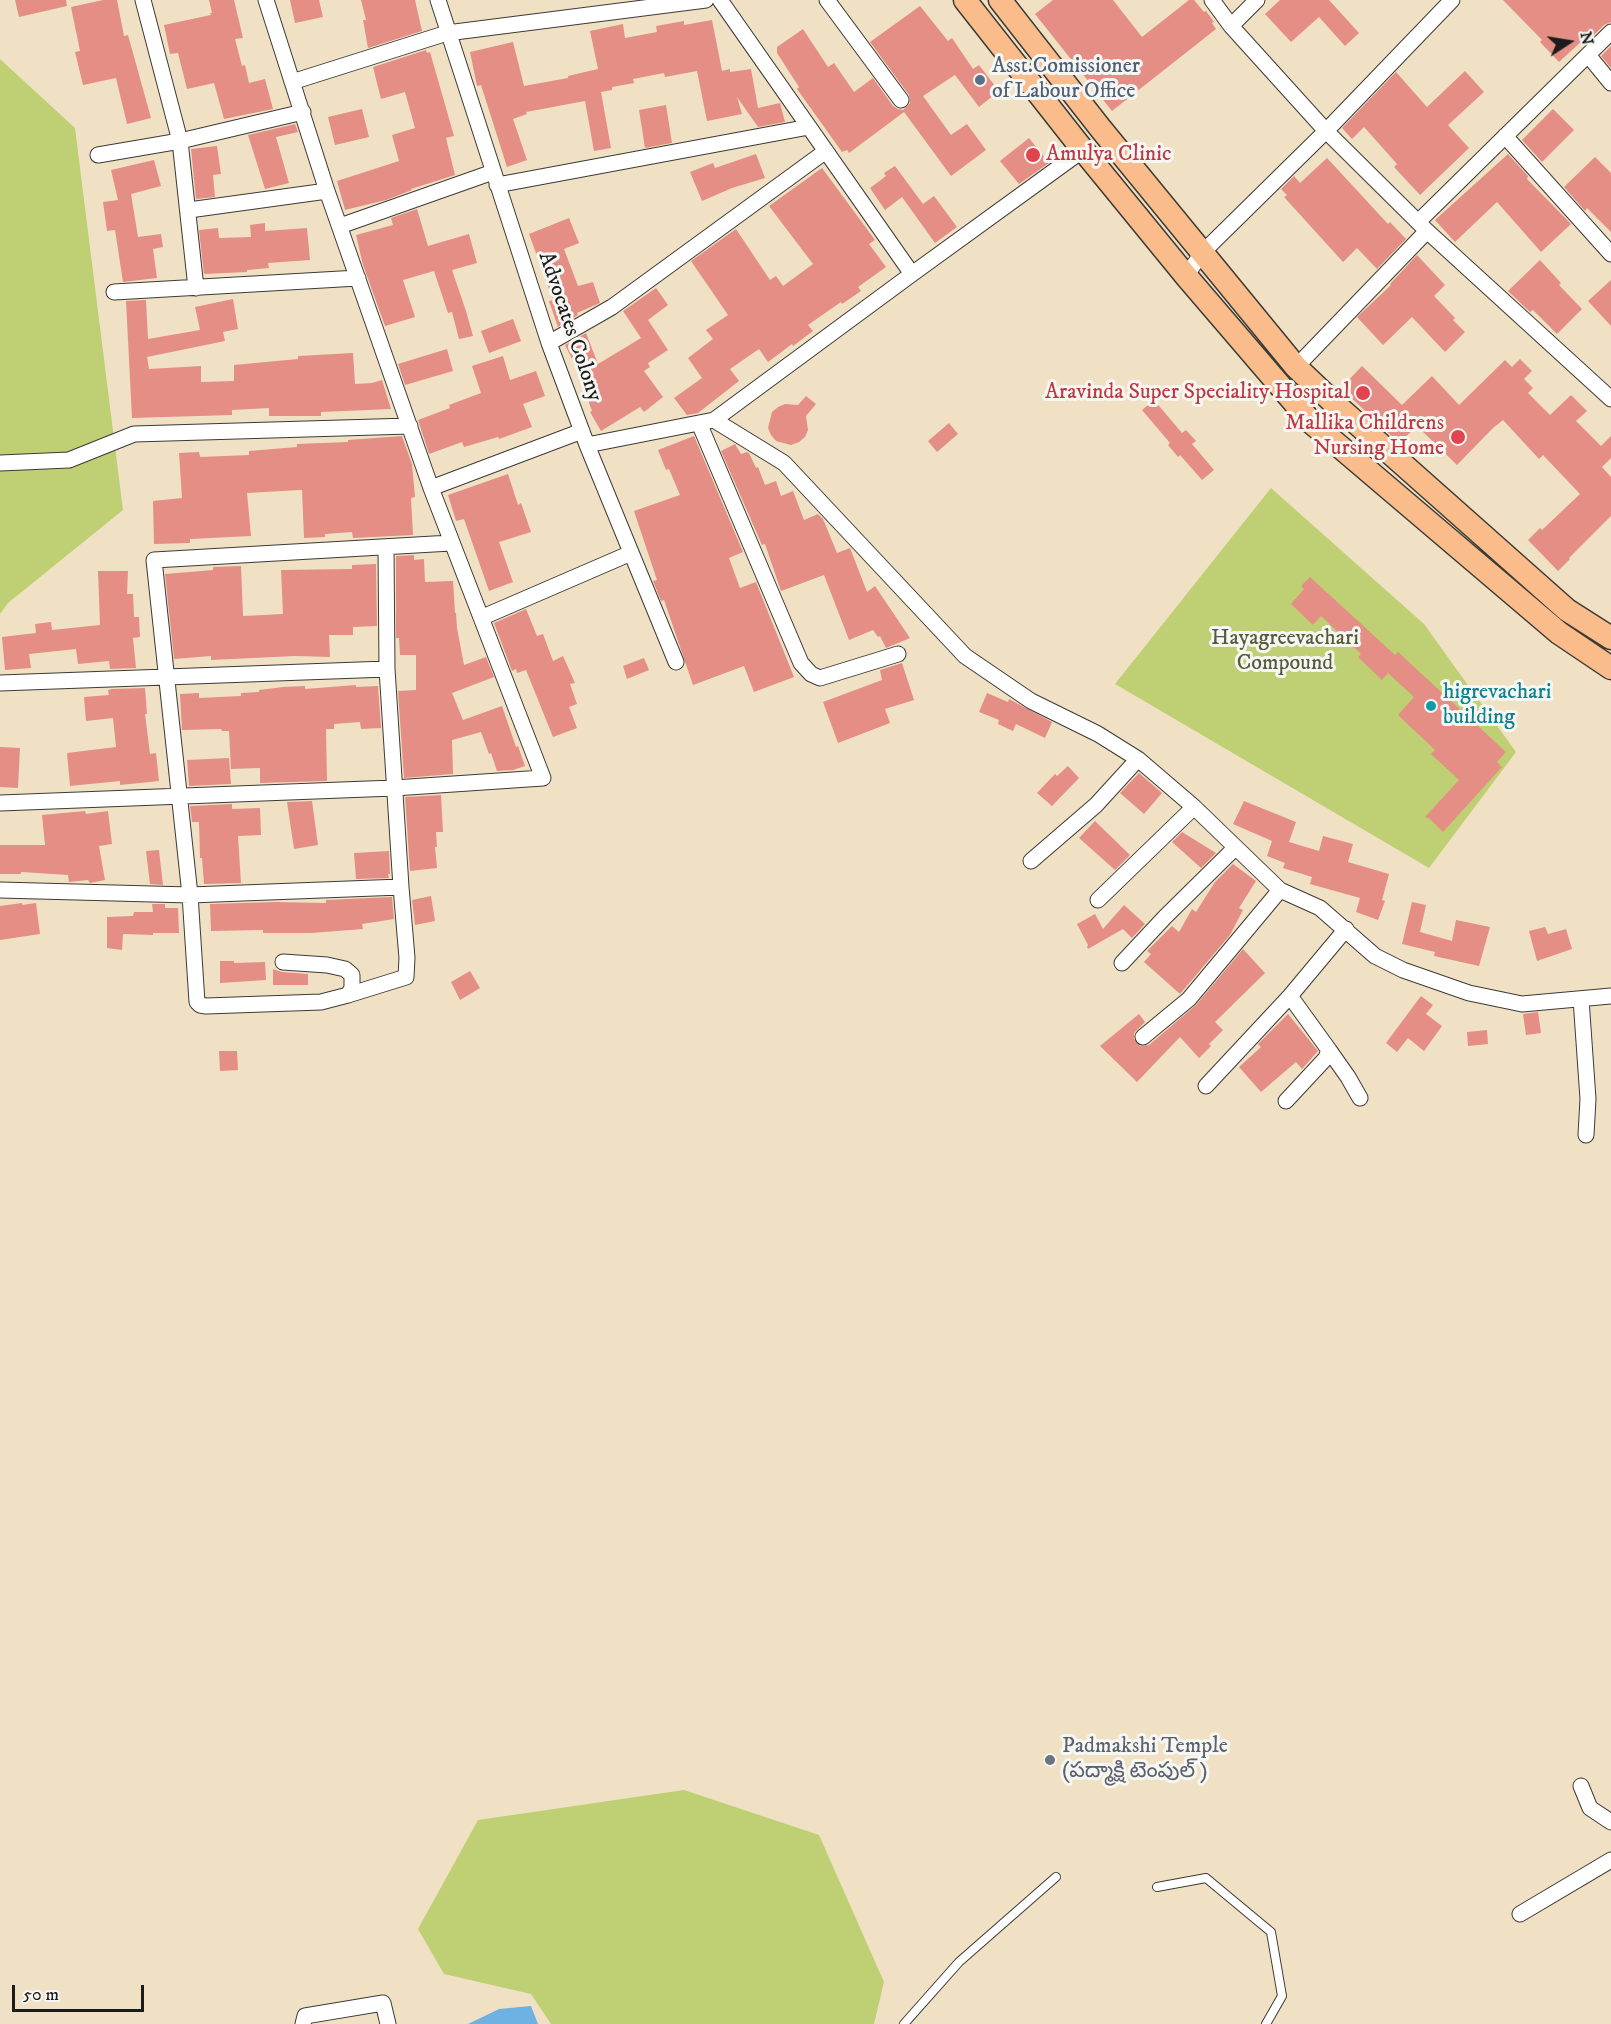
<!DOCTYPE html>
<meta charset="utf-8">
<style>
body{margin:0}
#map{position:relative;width:1611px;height:2024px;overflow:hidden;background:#f0e1c4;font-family:"IM FELL DW Pica",serif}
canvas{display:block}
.north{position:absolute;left:1539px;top:12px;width:60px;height:60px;-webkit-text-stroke:4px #f6f6f2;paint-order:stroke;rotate:78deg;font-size:16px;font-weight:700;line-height:24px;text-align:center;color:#1c1c1c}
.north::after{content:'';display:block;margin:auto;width:21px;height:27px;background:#1c1c1c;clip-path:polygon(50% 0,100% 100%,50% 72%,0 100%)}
.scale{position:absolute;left:12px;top:1985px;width:132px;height:27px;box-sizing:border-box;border:3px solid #1c1c1c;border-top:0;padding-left:8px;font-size:18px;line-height:21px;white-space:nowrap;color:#1c1c1c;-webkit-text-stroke:4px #f6f6f2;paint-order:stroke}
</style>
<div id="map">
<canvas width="1611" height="2024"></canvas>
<div class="north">N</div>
<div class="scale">50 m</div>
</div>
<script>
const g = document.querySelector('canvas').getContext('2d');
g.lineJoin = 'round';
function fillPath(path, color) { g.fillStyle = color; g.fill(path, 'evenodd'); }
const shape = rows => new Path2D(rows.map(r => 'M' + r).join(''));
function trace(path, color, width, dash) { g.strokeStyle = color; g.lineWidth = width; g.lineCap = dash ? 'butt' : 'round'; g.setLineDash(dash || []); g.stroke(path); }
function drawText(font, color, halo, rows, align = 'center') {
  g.font = font + ' "IM FELL DW Pica","Noto Sans Telugu",serif'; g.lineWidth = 6; g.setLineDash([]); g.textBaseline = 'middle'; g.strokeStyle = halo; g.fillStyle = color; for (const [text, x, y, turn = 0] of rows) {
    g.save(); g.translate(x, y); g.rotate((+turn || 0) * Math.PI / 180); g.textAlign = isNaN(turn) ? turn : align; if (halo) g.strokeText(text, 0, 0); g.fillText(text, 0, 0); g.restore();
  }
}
const green = shape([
 [0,59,75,128,123,510,8,603,0,614],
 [1271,488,1424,624,1516,752,1429,868,1115,684],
 [684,1790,819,1835,884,1982,874,2024,551,2024,531,1994,444,1974,418,1929,478,1820]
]);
const water = shape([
 [531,2006,538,2024,468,2024,499,2009]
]);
const building = shape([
 [15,0,66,0,67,6,19,17],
 [103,0,117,0,124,36,128,35,151,118,127,124,116,78,83,85,75,52,80,51,71,7],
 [209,0,234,0,243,38,235,39,242,66,245,65,249,83,265,79,273,109,224,119,214,83,187,89,178,53,170,54,164,25,211,15,210,13,212,13],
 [290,0,319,0,323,17,295,23],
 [361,0,415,0,422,31,368,48,363,20,366,20],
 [1053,0,1113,0,1142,37,1189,0,1194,0,1204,12,1206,11,1214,22,1212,23,1216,29,1112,111,1035,14],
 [1280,0,1329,0,1359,33,1345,46,1319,17,1291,42,1265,14],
 [1503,0,1611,0,1611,22,1604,25,1586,43,1583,40,1559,62,1540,42,1542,40],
 [920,6,948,41,952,38,973,69,979,65,999,91,979,107,955,75,923,96,951,135,967,124,986,150,951,176,904,112,849,153,847,150,842,152,797,89,799,87,777,53,777,47,803,29,828,67,834,63,854,92,873,78,893,106,898,109,903,110,910,103,909,95,870,42],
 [712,20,722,71,730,69,730,72,751,69,758,108,780,103,785,122,758,127,737,97,742,114,707,121,697,71,665,77,664,73,633,79,634,83,612,87,612,90,601,92,611,148,594,151,585,101,526,112,527,114,513,119,527,160,507,167,481,85,477,86,470,52,513,42,524,86,568,78,568,76,598,69,590,31,623,24,625,38,657,32,656,26,684,21,684,25],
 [1611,46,1611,68,1601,56],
 [426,50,427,53,430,52,454,136,446,138,455,175,411,189,412,190,386,200,345,210,337,181,399,161,392,135,415,128,405,92,381,99,373,67],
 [1465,71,1484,92,1448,125,1469,148,1420,195,1394,167,1397,164,1364,127,1352,139,1342,128,1396,72,1427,107],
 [666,105,672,143,645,148,639,110],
 [362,109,369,137,335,145,328,117],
 [1553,109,1574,130,1542,162,1522,140],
 [295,124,298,132,276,137,289,183,265,189,248,135],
 [1029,138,1049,163,1019,184,1000,161],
 [217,146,221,174,213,175,215,197,196,199,191,149],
 [756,154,765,178,732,188,702,201,690,172,713,163,715,168],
 [1508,154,1528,176,1527,179,1571,224,1541,252,1497,202,1455,242,1435,220],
 [1595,157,1611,173,1611,232,1587,208,1585,211,1564,187],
 [1327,158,1388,224,1390,222,1406,239,1377,269,1357,248,1343,262,1284,197,1287,195,1281,189,1294,176,1300,183],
 [154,160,161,186,131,194,138,237,161,234,163,247,153,249,157,278,123,282,115,230,107,231,103,202,118,200,111,170],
 [895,166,923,204,934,196,957,227,935,243,902,197,885,210,870,188,886,176,884,173],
 [822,168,875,240,869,244,886,267,858,287,861,291,842,304,841,302,808,325,813,331,793,346,792,344,768,362,759,349,730,369,739,381,698,413,687,415,674,398,702,378,688,358,713,339,706,330,728,315,691,261,736,229,770,280,776,276,783,286,813,264,769,206],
 [417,209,428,246,469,234,477,263,452,270,466,311,473,336,459,339,452,312,448,313,434,271,403,280,415,317,385,326,363,265,356,235,393,225,391,218],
 [569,218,579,243,564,249,578,286,593,282,600,303,577,313,578,315,558,327,549,301,553,300,529,234],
 [265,223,265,231,307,228,310,260,268,263,269,268,247,270,247,272,204,274,199,230,218,228,219,238,251,237,250,225],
 [1417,255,1445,285,1434,296,1455,318,1453,320,1465,332,1445,352,1412,317,1383,345,1357,317,1391,285,1390,284],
 [1540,260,1561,283,1559,285,1582,309,1557,334,1533,310,1530,312,1508,291],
 [1611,280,1611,326,1588,301],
 [656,288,668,305,648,320,668,350,648,363,650,367,644,371,663,397,644,412,640,407,601,431,590,412,592,411,576,367,565,345,586,333,598,364,641,338,623,311],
 [233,299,238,329,223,332,225,341,147,357,149,369,201,366,201,382,234,381,234,365,298,359,298,356,353,353,355,384,372,383,382,380,391,409,321,412,321,416,269,416,269,408,232,410,232,415,132,418,126,301,146,300,148,339,200,330,195,307],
 [513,319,521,341,489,353,481,331],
 [447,349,453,371,405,385,398,364],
 [503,356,510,380,536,371,545,396,523,404,532,427,499,439,498,437,464,447,462,442,429,454,418,420,450,408,449,405,481,393,472,366],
 [1520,359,1532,371,1524,379,1533,388,1528,393,1550,415,1571,395,1587,411,1576,421,1601,446,1611,436,1611,458,1602,467,1611,477,1611,516,1569,558,1570,559,1558,571,1528,540,1540,528,1542,530,1580,494,1543,455,1539,459,1503,420,1493,428,1457,465,1417,426,1399,443,1341,388,1362,366,1402,405,1432,376,1459,405,1505,360,1512,367],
 [806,396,816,404,806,416,808,430,805,437,799,442,791,445,776,441,771,435,768,428,772,412,778,407,785,404,798,405],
 [1154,400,1182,433,1186,430,1196,441,1192,444,1214,470,1202,480,1180,455,1178,457,1168,445,1170,443,1142,410],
 [949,423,958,434,937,452,928,441],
 [402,436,412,464,415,497,411,498,413,535,353,538,352,532,325,534,325,537,304,538,302,490,300,490,247,493,251,536,190,539,190,543,154,544,153,501,182,498,179,453,199,452,200,457,249,455,249,451,297,447,297,444,348,442,348,440],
 [694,436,743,552,729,558,740,588,756,582,794,677,754,692,744,666,693,685,664,600,661,601,653,581,657,580,634,511,680,495,669,469,666,470,658,450],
 [735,444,741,454,747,452,749,453,756,468,758,467,765,485,776,481,781,496,793,491,804,520,818,514,823,519,837,553,850,548,867,592,875,586,910,638,886,648,880,636,878,637,873,630,849,640,824,575,781,591,765,544,762,545,721,451],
 [508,474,518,505,521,503,531,532,499,542,513,582,489,591,464,519,456,521,448,495],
 [414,555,414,560,424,559,425,582,453,581,455,613,456,613,457,628,464,665,486,657,494,677,452,693,463,720,502,706,516,747,518,746,525,766,513,770,497,771,491,753,489,754,481,732,452,740,453,774,404,778,398,691,416,690,416,655,400,655,399,638,396,638,396,556],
 [376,564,377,626,353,627,353,635,329,635,330,657,295,656,211,660,211,656,174,659,165,574,213,570,213,567,241,566,243,616,283,614,281,570,352,569,352,565],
 [98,571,128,571,127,594,133,594,134,617,139,617,140,637,133,638,136,668,110,669,109,661,78,664,76,649,29,654,31,668,5,670,2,637,36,633,35,624,51,622,52,630,100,625],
 [1310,577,1395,655,1398,652,1506,752,1497,762,1502,767,1443,832,1430,819,1425,817,1459,780,1431,754,1435,750,1398,715,1414,697,1388,673,1382,680,1358,657,1361,654,1321,616,1313,625,1291,604,1304,589,1301,586],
 [526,609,537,636,543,634,553,661,563,656,575,683,570,684,577,704,569,707,577,728,553,737,526,670,517,673,516,669,512,671,494,623],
 [644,658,649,670,627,679,623,666],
 [902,663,914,700,885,709,890,723,838,743,823,702,882,680,880,670],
 [356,685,356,687,378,686,381,728,361,729,360,722,334,724,334,729,326,729,327,781,260,783,260,768,231,769,229,731,222,731,221,729,182,730,180,694,199,693,199,698,241,696,241,693,259,692,259,690,283,687,305,686,305,689],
 [145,688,147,714,145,714,150,754,156,753,159,781,120,785,120,781,70,786,67,753,116,747,113,718,86,721,84,697,109,695,108,690,112,689],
 [987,693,1008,702,1009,699,1052,722,1045,738,1016,724,1013,731,998,724,999,720,979,712],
 [0,747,20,748,18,788,0,787],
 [229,758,231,784,189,786,187,760],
 [1068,766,1079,778,1052,806,1037,793,1055,774,1057,776],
 [1139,773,1162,793,1144,814,1120,793],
 [441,795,443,832,436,832,437,847,435,847,437,868,410,871,405,797],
 [312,801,318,845,294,849,287,802],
 [1244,801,1296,822,1289,842,1319,851,1323,836,1353,844,1348,862,1389,874,1382,900,1385,901,1378,920,1356,912,1360,898,1310,884,1312,877,1283,868,1285,863,1267,856,1272,841,1233,824],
 [232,804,232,809,260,808,261,835,238,836,241,883,204,884,202,858,200,858,199,822,192,822,190,806],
 [85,811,86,814,108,811,112,844,99,846,105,880,90,883,88,880,69,882,68,875,21,872,21,874,0,874,0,845,45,845,42,815],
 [1095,821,1130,855,1115,870,1079,838],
 [1182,832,1216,853,1201,868,1172,842],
 [159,850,163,885,150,884,146,851],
 [389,851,390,874,388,874,389,878,356,879,354,853],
 [1233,864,1256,881,1239,908,1243,910,1230,935,1180,994,1144,962,1151,954,1147,951,1172,926,1179,932,1192,909,1196,912,1215,882],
 [431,896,435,921,415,925,412,900],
 [392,897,394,919,362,924,363,929,311,933,263,933,263,930,211,931,210,904,275,902,326,903,326,900],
 [1412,902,1426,905,1420,932,1452,941,1456,920,1490,927,1479,966,1434,956,1435,952,1402,944],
 [22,903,22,905,36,903,40,934,0,940,0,906],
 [152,904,165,904,165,908,178,908,179,933,153,933,153,935,123,934,122,950,107,948,107,917,133,916,134,912,153,912],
 [1124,905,1145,924,1132,938,1123,929,1088,949,1087,947,1088,945,1077,924,1095,914,1103,929],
 [1545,927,1548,934,1566,929,1572,949,1537,961,1529,931],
 [1243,949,1265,973,1215,1022,1223,1030,1209,1044,1211,1046,1199,1058,1180,1037,1137,1082,1100,1046,1139,1014,1145,1022,1134,1033,1134,1039,1140,1046,1149,1045,1196,1005],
 [220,961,234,961,234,963,265,962,266,980,220,983],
 [273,969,282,972,308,974,308,985,273,985],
 [470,971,480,988,460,1000,451,982],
 [1421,996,1433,1005,1426,1014,1442,1026,1424,1051,1408,1038,1397,1052,1386,1043],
 [1538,1012,1541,1033,1526,1035,1523,1014],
 [1288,1014,1318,1051,1302,1069,1296,1062,1261,1092,1239,1067,1261,1047,1258,1044],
 [1487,1030,1488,1044,1468,1046,1467,1032],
 [219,1051,237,1051,238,1070,220,1071]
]);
const lane = shape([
 [1157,1887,1206,1878,1271,1932,1282,1996,1266,2024],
 [904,2024,959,1962,1056,1877]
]);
const street = shape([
 [143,0,180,141,196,288],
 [438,0,549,343,587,445,676,662],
 [720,0,912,274],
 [827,0,901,100],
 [1212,0,1231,26,1326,131,1427,231,1611,399],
 [1231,26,1257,0],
 [1588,55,1611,83],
 [292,82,447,33,706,0],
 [1505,136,1611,254],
 [98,155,180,141,303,112],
 [497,185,809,127],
 [189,210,327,191],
 [1418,222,1611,32],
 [340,226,493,172],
 [1186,276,1202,253,1326,131,1452,0],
 [114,292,358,278],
 [549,343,612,307,826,151],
 [1296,367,1427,231],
 [714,420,784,463,965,656,1031,701,1098,734,1138,759,1194,807,1280,890,1320,908,1375,956,1403,970,1469,993,1522,1004,1611,996],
 [699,423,801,663,811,674,820,678,898,654],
 [587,445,714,420,912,274,1083,150],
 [0,463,69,460,134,434,410,426],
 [431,488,582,431],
 [483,617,631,553],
 [0,683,387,669],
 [0,803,394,788,543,778,431,488,327,191,266,0],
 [1031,861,1096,805,1138,759],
 [0,890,190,895,401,887],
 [1098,900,1194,807],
 [283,962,327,965,345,969,352,975,352,988,348,995,321,1002,206,1006,200,1005,197,1002,190,895,154,560,451,543],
 [1122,963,1165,917,1235,848],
 [348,995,406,977,407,958,401,887,387,669,386,548],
 [1581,999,1588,1099,1586,1135],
 [1143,1037,1189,999,1280,890],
 [1329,1050,1348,1077,1360,1098],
 [1206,1086,1290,996,1346,929],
 [1286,1101,1326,1058,1329,1050,1290,996],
 [1581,1786,1590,1808,1611,1822],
 [1520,1914,1611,1860],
 [303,2024,305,2016,383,2003,388,2024]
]);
const primary = shape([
 [965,0,1083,150,1186,276,1312,423,1559,633,1611,668],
 [1000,0,1101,129,1296,367,1336,405,1567,610,1611,638]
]);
const markers = [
 [980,80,6,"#5c6f8a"],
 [1033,155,8,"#e0444e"],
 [1363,393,8,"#e0444e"],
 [1458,437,8,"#e0444e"],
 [1431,706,6,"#0f9aa8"],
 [1050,1760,6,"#6b7280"]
];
const serviceNames = [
 ["Asst.Comissioner",992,67],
 ["of Labour Office",992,92]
];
const healthNames = [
 ["Amulya Clinic",1046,155,"left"],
 ["Aravinda Super Speciality Hospital",1350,393],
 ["Mallika Childrens",1444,424],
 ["Nursing Home",1444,449]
];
const streetNames = [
 ["Advocates Colony",569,327,71]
];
const parkNames = [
 ["Hayagreevachari",1285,639],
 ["Compound",1285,664]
];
const cultureNames = [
 ["higrevachari",1443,693],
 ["building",1443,718]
];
const worshipNames = [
 ["Padmakshi Temple",1062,1747],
 ["(పద్మాక్షి టెంపుల్ )",1062,1772]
];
fillPath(green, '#bed073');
fillPath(water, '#6eb1e3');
fillPath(building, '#e48e86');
trace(lane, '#3c3a35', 10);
trace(street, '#3c3a35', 17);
trace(primary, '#3c3a35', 25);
trace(lane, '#fff', 8);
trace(street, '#fff', 15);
trace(primary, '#f9bc8a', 22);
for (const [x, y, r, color] of markers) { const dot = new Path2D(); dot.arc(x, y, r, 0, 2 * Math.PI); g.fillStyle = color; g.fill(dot); trace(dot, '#f6f6f2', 2); }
drawText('22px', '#4e5e75', '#f6f6f2', serviceNames, 'left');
drawText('22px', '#be3a42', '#f6f6f2', healthNames, 'right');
drawText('22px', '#1c1c1c', '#f6f6f2', streetNames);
drawText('22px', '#555b3a', '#f6f6f2', parkNames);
drawText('22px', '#0d838f', '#f6f6f2', cultureNames, 'left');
drawText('22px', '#5b616d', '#f6f6f2', worshipNames, 'left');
</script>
